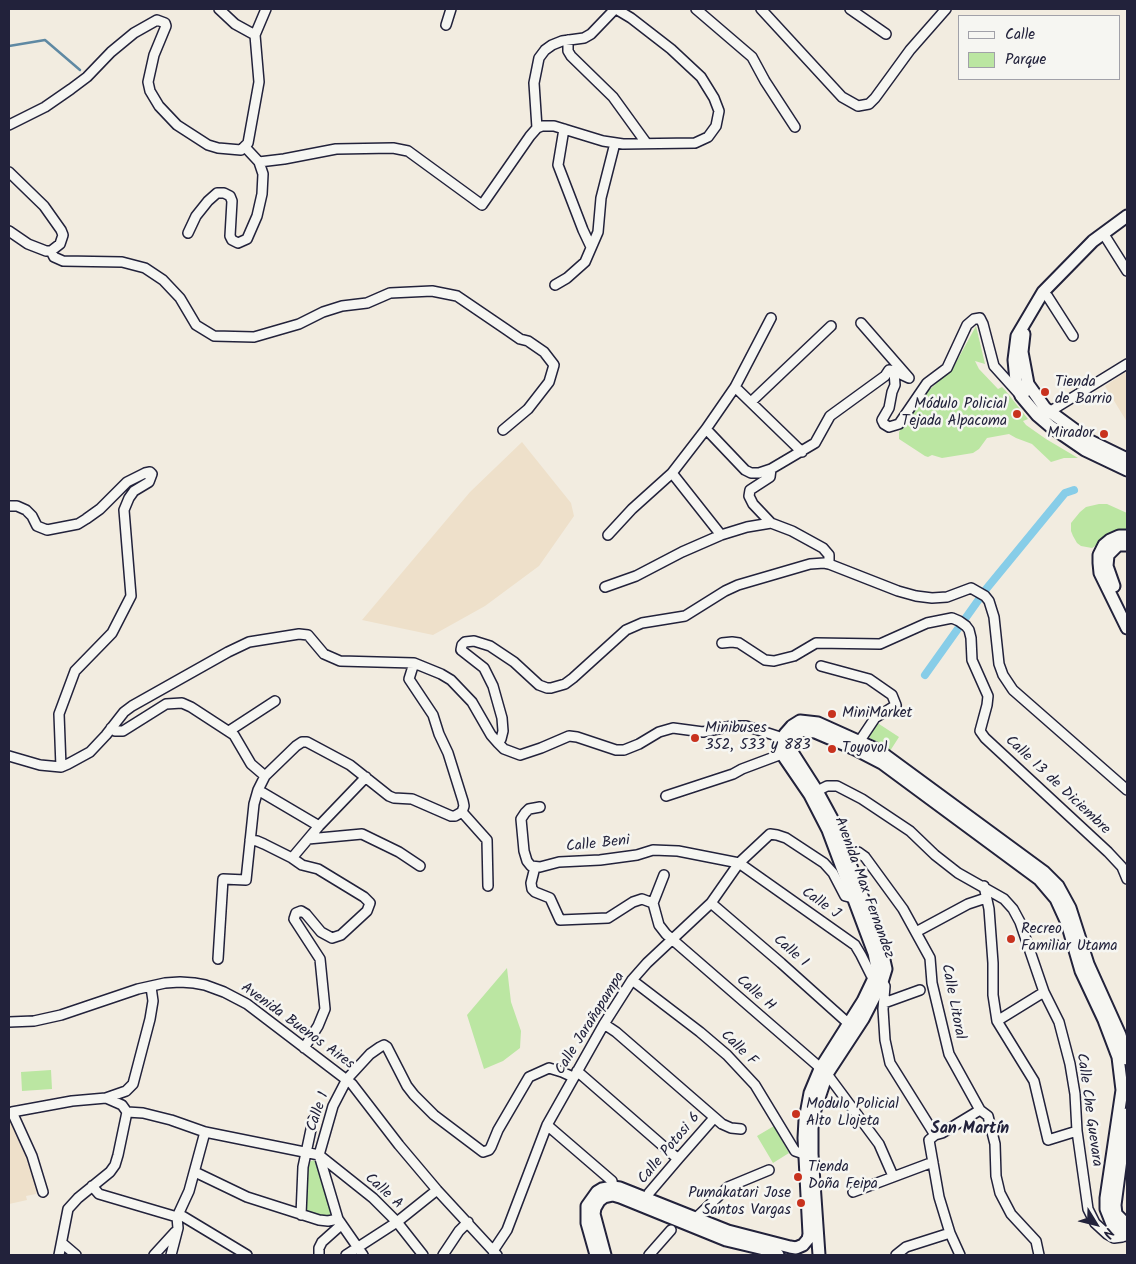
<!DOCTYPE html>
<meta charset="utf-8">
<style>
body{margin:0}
#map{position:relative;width:1136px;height:1264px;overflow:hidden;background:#f2ece0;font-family:Kalam,sans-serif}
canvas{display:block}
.frame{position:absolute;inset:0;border:10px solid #22223b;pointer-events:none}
.legend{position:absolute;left:958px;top:15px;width:162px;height:65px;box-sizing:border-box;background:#f6f6f2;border:1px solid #a1a1a9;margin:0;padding:6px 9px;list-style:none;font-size:15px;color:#22223b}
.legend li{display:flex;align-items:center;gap:10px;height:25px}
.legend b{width:25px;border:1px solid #a1a1a9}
.north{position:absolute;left:1071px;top:1199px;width:50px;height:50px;-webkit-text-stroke:4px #f6f6f2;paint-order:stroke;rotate:126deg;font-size:14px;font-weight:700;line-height:20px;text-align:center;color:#22223b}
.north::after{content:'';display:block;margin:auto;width:18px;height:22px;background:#22223b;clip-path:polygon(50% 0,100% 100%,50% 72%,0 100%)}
</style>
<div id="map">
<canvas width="1136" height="1264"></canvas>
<div class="frame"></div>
<ul class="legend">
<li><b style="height:6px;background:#f6f6f2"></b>Calle</li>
<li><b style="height:14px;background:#bbe6a2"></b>Parque</li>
</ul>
<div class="north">N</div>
</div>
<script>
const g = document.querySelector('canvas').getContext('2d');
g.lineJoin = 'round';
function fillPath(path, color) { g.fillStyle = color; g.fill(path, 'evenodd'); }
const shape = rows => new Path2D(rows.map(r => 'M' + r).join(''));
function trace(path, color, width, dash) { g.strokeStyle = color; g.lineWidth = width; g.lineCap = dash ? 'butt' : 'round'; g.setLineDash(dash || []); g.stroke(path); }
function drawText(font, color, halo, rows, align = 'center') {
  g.font = font + ' Kalam,sans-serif'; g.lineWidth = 5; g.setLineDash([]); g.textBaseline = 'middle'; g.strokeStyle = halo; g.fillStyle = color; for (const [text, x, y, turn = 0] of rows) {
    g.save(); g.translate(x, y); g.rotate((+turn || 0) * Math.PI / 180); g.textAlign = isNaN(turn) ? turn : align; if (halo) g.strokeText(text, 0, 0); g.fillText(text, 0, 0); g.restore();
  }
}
const built = shape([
 [1127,371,1127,422,1105,386],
 [522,442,571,503,574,516,539,566,485,606,433,635,362,620,470,492],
 [9,1117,16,1124,38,1186,36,1194,26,1196,27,1200,9,1204]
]);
const green = shape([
 [976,326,985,364,975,361,979,369,998,389,1002,387,1005,390,1028,419,1023,421,1026,425,1046,439,1078,458,1064,458,1051,462,1032,444,1016,438,1009,434,987,438,979,449,973,453,942,458,932,455,928,457,925,456,899,439,899,432,902,428,926,393,953,368],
 [1099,504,1107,504,1127,513,1127,536,1103,541,1092,548,1081,546,1077,543,1073,536,1071,531,1071,523,1080,512,1086,507],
 [876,722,899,737,890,751,867,736],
 [507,968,511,1002,521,1031,520,1048,503,1061,484,1069,467,1015],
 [51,1070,52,1089,22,1091,21,1072],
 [774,1126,789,1153,773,1163,757,1136],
 [314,1160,317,1166,332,1210,333,1217,329,1218,306,1212,306,1166,309,1162]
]);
const stream = shape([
 [9,46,45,40,80,70]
]);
const canal = shape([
 [925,675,987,588,1065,493,1074,490]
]);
const minor = shape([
 [219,9,235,24,255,35],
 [696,9,752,57,765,81,795,127],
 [761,9,842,97,858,106,869,104,875,98,910,50,946,9],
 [850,9,886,34],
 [446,25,451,9],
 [568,40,568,51,571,56,613,97,647,144],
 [9,125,45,107,71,89,87,77,111,52,134,33,157,20,165,23,166,26,154,55,148,82,150,91,159,106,177,125,208,145,218,148,241,150,248,143,259,82,255,35,266,9],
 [537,128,534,83,539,58,545,50,552,45,562,41,584,38,591,34,615,9],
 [564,129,558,165,583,230,591,247],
 [259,162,284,159,336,149,393,148,408,151,482,205,530,136,537,128,542,126,554,126,603,141,623,144,695,143,708,137,716,126,719,111,714,98,701,77,671,49,631,18,616,9],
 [9,172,44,206,61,230,63,235,60,244,51,251,46,251,28,244,9,231],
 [188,233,196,216,208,201,217,193,224,193,230,196,232,201,230,236,232,240,238,243,247,239,257,216,262,194,263,174,259,162,245,147],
 [1103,233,1127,271],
 [51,251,54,257,63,261,122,262,145,268,163,280,180,298,196,325,214,336,254,337,299,324,323,312,342,306,367,303,390,293,432,291,457,296,507,330,520,339,528,341,544,352,554,365,549,382,528,409,503,430],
 [555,285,567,278,585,262,598,232,601,198,615,143],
 [1043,292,1048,297,1073,336],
 [861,323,909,378,894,371],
 [735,387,802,452],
 [751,402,831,326],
 [1049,412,1127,364],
 [706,429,745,470,751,473,759,473,771,469,815,443,830,416,885,376,889,370,894,371,895,385,892,392,889,408,882,420,884,424,889,427,899,424,927,383,947,368,967,325,974,319,980,318,983,324,994,366,1021,396,1031,388],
 [771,469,770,477,750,490,749,496,753,504,771,523,792,531,823,548,829,555,829,564,898,591,916,596,932,598,947,597,971,588,985,596,989,601,994,617,999,664,1003,675,1013,690,1127,790],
 [672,473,721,535],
 [9,506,17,506,26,510,32,516,37,526,47,530,78,524,86,519,100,509,127,482,145,473,150,472,152,474,149,482,134,491,129,498,124,510,131,596,112,633,75,671,59,714,61,767],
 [608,535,632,509,672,473,706,429,735,387,771,318],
 [605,587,636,576,682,552,721,535,747,527,771,523],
 [722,643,732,642,739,643,765,660,774,661,794,656,816,643,880,644,927,623,952,618,959,621,966,626,969,630,971,638,972,660,988,696,987,705,980,731,985,738,1108,852,1122,867,1127,879],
 [821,666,869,679,892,695,896,705,875,718,857,745],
 [111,728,115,731,123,731,166,704,182,703,191,707,234,735,251,764,265,776],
 [229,731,275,701],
 [498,743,501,739,503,731,502,718,493,686,484,668,461,650,462,645,465,642,474,641,490,646,514,662,539,685,547,688,551,688,565,684,573,678,626,630,642,623,685,616,725,591,738,585,810,564,824,563,829,564],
 [9,756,40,765,61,767,68,764,90,752,106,735,124,712,132,706,228,652,249,642,299,634,308,635,324,654,340,661,414,663,441,674,451,680,472,702,491,735,498,743,504,749,520,755,541,748,569,736,577,737,616,750,624,750,639,744,659,732,673,728,703,732,732,726,746,726,783,738],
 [258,790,319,826],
 [817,791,827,786,837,786,862,799,910,831,935,855,958,873,1004,899,1013,909,1020,922,1044,992,1059,1022,1070,1064,1075,1094,1077,1131,1088,1209,1095,1223,1107,1234,1114,1238,1122,1237,1127,1235],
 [666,796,733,774,742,769,782,754],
 [540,807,529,809,525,813,521,819,524,851,527,861,531,866,540,867,559,862,600,860,637,855,653,850,678,851,739,863,855,945,861,955,871,975,874,978],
 [462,812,487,840,488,886],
 [308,839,362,834,399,852,420,866],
 [250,840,257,841,264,844,292,858,302,865,318,869,364,897,370,903,367,911,341,935,332,938,321,932,306,914,301,911,296,913,294,919,320,959,325,1009,318,1026,304,1048],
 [847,853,858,852,865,857,903,909,930,958,932,983,949,1054,980,1110,988,1116,995,1144,996,1176,1000,1193,1011,1214,1036,1241,1039,1255],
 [292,858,319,826,366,777],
 [535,867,531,883,532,889,535,892,550,898,560,920,608,918,633,902,642,899,650,902,653,903,659,925,666,934,817,1065,820,1069],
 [984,886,989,909,993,963,993,995,997,1021,1034,1081,1048,1140,1077,1131],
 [653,903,664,875],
 [711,903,781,963,849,1024],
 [916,932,968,904,986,898],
 [218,959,223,879,246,880,254,804,258,790,265,776,296,746,302,742,307,742,350,765,389,796,394,798,412,799,451,816,455,816,462,812,464,806,463,801,448,753,439,734,433,715,409,679,414,663],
 [632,980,700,1032,727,1055,755,1085,795,1151,804,1154],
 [882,982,885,986,883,1009,885,1040,890,1063,935,1135],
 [884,1003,920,990],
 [997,1021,1044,992],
 [9,1022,34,1021,61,1015,138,989,165,983,180,982,194,983,205,985,224,992,247,1004,352,1084,399,1145,437,1190,497,1255],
 [604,1024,616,1032,722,1124,731,1128,741,1129],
 [577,1071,678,1159],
 [827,1074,879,1144,893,1176],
 [127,1112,143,1113,171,1120,205,1132,319,1155,338,1219,363,1255],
 [547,1125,612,1181,613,1187],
 [195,1172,247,1197,319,1220,328,1221,338,1219],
 [92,1186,99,1194,177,1217],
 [43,1192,32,1156,12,1112,72,1101,106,1098,126,1091,133,1084,150,1019,153,1001,151,987],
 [853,1192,933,1162],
 [647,1199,649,1193,678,1159,714,1118],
 [179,1214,247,1255],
 [301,1215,303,1167,313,1120],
 [697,1219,699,1215,728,1187,769,1170],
 [62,1243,76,1255],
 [493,1251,507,1230,547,1125,604,1024,632,980,647,963,711,903,739,863,770,834,777,835,786,838,824,863,833,873,845,896,849,897,852,893],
 [59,1255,68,1209,78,1198,110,1172,115,1165,118,1155,127,1112,122,1105,106,1098],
 [154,1255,175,1232],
 [171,1255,178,1228,177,1217,189,1191,205,1132],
 [319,1255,319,1248,322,1242,341,1225],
 [346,1255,397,1222,437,1190],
 [423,1255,397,1222,373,1198,319,1155,333,1106,347,1079,370,1054,380,1047,384,1045,387,1047,407,1086,414,1095,434,1115,483,1152,489,1150,491,1147,498,1130,529,1077,549,1068,562,1072,573,1077],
 [443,1255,459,1231,468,1222],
 [649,1255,671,1230],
 [896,1255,906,1247,950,1233],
 [960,1255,950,1233,939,1197,929,1140,935,1135,942,1133,980,1110]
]);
const major = shape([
 [1127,216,1093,241,1043,292,1017,336,1014,360,1016,381,1021,396,1037,415,1050,426,1085,450,1127,470],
 [1024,334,1022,352,1028,384,1045,408,1090,441,1127,459],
 [1127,536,1119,536,1110,540,1104,545,1099,555,1099,563,1100,573,1127,628],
 [1114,586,1107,566,1108,555,1118,545,1127,545],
 [1127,1114,1115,1205,1116,1214,1127,1225],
 [596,1255,587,1223,587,1206,597,1192,602,1189,613,1187,620,1188,728,1231,790,1247,796,1248,803,1245,808,1239,809,1234,804,1138,805,1120,810,1093,820,1069,863,1001,874,978,877,968,874,953,828,830,810,795,782,754,782,744,785,734,792,726,800,721,818,723,878,750,1044,872,1058,886,1070,908,1088,964,1120,1035,1127,1059],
 [605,1255,594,1214,595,1208,599,1201,604,1197,613,1195,620,1197,726,1240,768,1250,778,1255],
 [819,1255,812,1154,812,1128,815,1110,827,1074,863,1019,882,982,886,969,881,947,836,826,817,791,792,752,791,740,797,733,803,730,815,732,855,749,882,763,1039,879,1056,899,1067,923,1081,971,1104,1020,1118,1057,1122,1090,1106,1198,1106,1209,1112,1224,1127,1235]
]);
const markers = [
 [1045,392,5,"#c8321e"],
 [1017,414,5,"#c8321e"],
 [1104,434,5,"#c8321e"],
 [832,714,5,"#c8321e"],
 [695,738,5,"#c8321e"],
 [832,749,5,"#c8321e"],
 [1011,939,5,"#c8321e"],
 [796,1114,5,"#c8321e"],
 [798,1177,5,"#c8321e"],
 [801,1203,5,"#c8321e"]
];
const poiNames = [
 ["Tienda",1055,383],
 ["de Barrio",1055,400],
 ["Módulo Policial",1007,405,"right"],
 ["Tejada Alpacoma",1007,422,"right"],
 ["Mirador",1094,434,"right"],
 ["MiniMarket",842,714],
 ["Minibuses",705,729],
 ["352, 533 y 883",705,746],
 ["Toyovol",842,749],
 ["Recreo",1021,930],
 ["Familiar Utama",1021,947],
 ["Modulo Policial",806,1105],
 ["Alto Llojeta",806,1122],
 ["Tienda",808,1168],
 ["Doña Feipa",808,1185],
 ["Pumakatari Jose",791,1194,"right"],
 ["Santos Vargas",791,1211,"right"]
];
const streetNames = [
 ["Calle 13 de Diciembre",1057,786,43],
 ["Calle Beni",598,845,-6],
 ["Avenida Max Fernandez",863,888,70],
 ["Calle J",820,904,35],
 ["Calle I",790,952,41],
 ["Calle H",755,994,41],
 ["Calle Litoral",952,1002,79],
 ["Calle Jarañapampa",591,1024,-58],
 ["Avenida Buenos Aires",297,1027,36],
 ["Calle F",738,1049,44],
 ["Calle Che Guevara",1088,1110,82],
 ["Calle 1",319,1112,-71],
 ["Calle Potosi 6",670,1149,-50],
 ["Calle A",383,1192,42]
];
const neighbourhoodNames = [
 ["San Martín",970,1130]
];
fillPath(built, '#eee0ca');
fillPath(green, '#bbe6a2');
trace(stream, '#5f89a3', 2.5);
trace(canal, '#87cde8', 8);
trace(minor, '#22223b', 12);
trace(major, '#22223b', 15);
trace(minor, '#f6f6f2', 9);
trace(major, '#f6f6f2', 11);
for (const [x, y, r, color] of markers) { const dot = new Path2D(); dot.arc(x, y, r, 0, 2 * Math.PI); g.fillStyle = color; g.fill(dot); trace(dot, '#f6f6f2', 2); }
drawText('15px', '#22223b', '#f6f6f2', poiNames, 'left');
drawText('15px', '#22223b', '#f6f6f2', streetNames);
drawText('bold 16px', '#22223b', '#f6f6f2', neighbourhoodNames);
</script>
